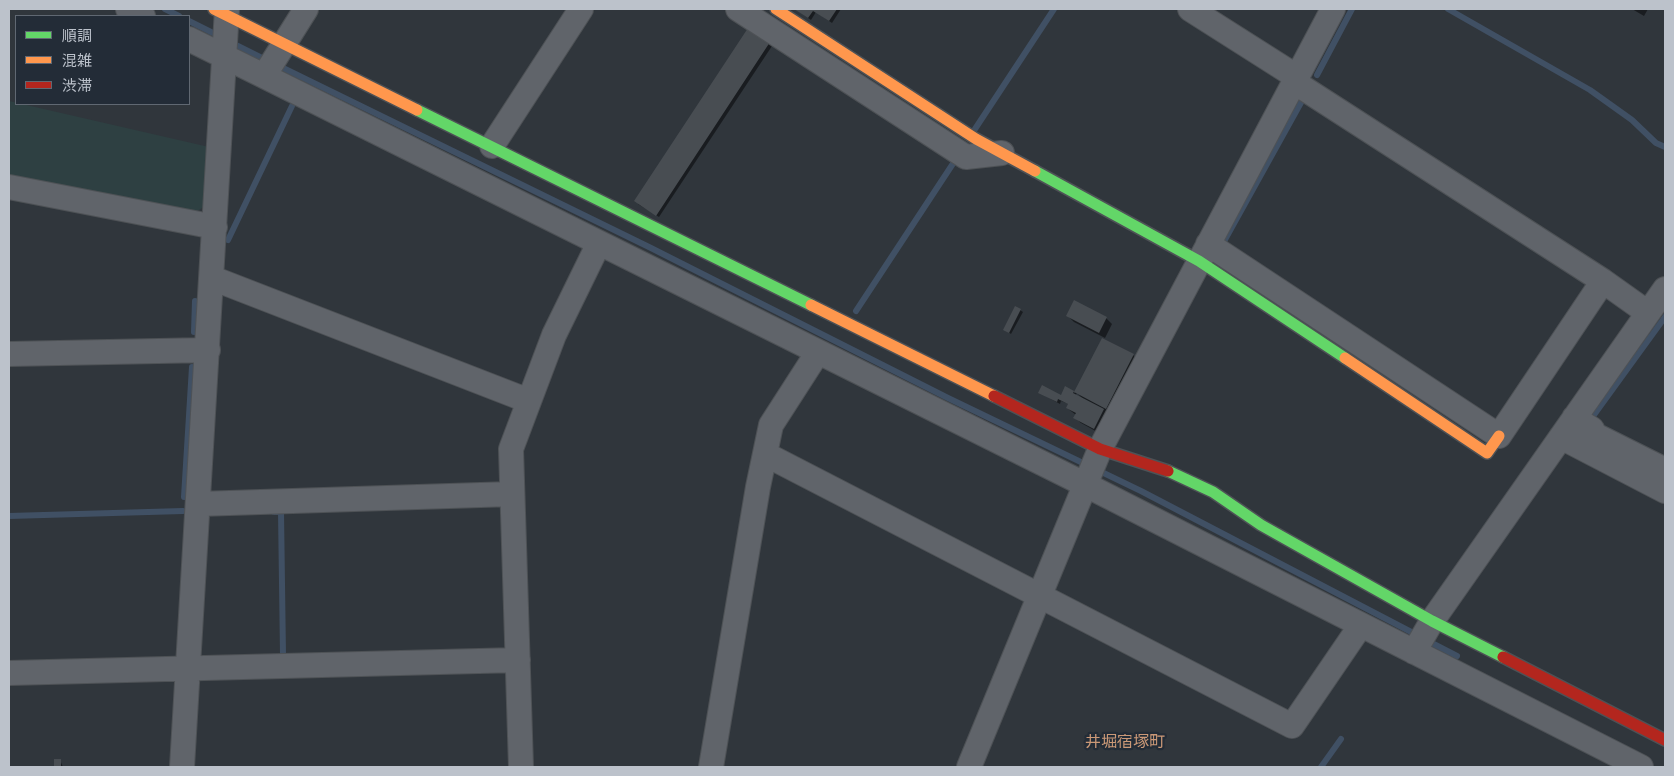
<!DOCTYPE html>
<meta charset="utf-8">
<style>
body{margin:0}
#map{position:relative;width:1674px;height:776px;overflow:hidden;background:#30363c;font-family:Figtree,"Noto Sans JP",sans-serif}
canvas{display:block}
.frame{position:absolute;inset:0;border:10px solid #bcc2cb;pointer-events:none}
.legend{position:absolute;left:15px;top:15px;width:175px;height:90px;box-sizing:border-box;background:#232c37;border:1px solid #606872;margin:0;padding:6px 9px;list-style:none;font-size:15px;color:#bcc2cb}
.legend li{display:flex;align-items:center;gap:10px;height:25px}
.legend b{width:25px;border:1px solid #606872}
</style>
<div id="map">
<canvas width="1674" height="776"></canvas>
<div class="frame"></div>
<ul class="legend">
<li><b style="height:6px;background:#63d668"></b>順調</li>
<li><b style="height:6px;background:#ff974d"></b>混雑</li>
<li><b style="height:6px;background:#b3261e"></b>渋滞</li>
</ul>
</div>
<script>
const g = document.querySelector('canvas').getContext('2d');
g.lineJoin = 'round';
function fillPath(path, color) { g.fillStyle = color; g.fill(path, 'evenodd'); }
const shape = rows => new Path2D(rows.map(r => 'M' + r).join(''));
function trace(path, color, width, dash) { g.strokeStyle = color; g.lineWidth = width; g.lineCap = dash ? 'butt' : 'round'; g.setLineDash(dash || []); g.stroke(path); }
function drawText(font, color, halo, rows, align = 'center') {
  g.font = font + ' Figtree,"Noto Sans JP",sans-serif'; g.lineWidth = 4.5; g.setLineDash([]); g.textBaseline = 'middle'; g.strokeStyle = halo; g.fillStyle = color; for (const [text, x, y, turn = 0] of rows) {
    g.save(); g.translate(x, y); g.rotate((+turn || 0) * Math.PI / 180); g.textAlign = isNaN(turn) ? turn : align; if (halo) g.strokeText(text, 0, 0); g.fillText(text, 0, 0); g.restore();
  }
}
const green = shape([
 [9,101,209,147,205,206,196,212,9,176]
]);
const shadow = shape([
 [795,9,841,9,832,23,816,12,811,20],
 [1632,9,1648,9,1644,16],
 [769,43,772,46,659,217,638,204],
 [1020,310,1023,312,1011,334,1004,329],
 [1068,316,1106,318,1112,324,1105,338,1074,322],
 [1102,339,1133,355,1142,364,1115,417,1106,412,1109,416,1101,434,1081,423,1075,418,1076,415,1067,408,1069,404,1061,401,1060,404,1040,393,1061,396,1073,392,1075,393],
 [1077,393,1083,399,1075,396],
 [60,760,63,767,56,767]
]);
const stream = shape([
 [165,9,179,16],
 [1448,9,1590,90,1632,120,1656,143,1665,147],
 [189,21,221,37],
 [230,42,268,61],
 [277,65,651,248,948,398,1141,491,1417,635],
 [1317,75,1352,9],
 [975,129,1054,9],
 [228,240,292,106],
 [1222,245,1303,99],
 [856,311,956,159],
 [194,332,195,301],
 [1591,419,1665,317],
 [184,497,192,367],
 [274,512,281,512,283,655],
 [9,516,183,511],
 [1426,640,1457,656],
 [1321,767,1341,739]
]);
const building = shape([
 [794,9,837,9,829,21,813,11,808,18],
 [748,28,770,42,656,216,634,201],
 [1074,300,1107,317,1099,333,1066,316],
 [1015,306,1021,309,1009,333,1003,330],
 [1102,338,1134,354,1106,409,1074,392],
 [1042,385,1061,395,1065,386,1074,391,1073,393,1104,409,1094,429,1073,418,1076,413,1066,408,1068,404,1058,399,1057,402,1038,393],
 [54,759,61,759,61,767,54,767]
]);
const street = shape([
 [128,9,143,16],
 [738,9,966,157,1002,153],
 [1190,9,1297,77],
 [189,39,264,76,306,9],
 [264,76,1084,484,1641,767],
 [1294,82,1603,281,1648,313],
 [492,146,581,9],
 [9,187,215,227],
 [1208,244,1499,436,1603,281],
 [212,278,529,401],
 [9,354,208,350],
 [1574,418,1592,429,1595,435,1665,470],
 [1561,437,1665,491],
 [765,454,1292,726,1361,625],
 [198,504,512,494],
 [1414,652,1432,621,1665,289],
 [9,673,518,660],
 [182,767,227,9],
 [521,767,511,449,554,335,599,243],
 [711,767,758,487,771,425,818,352],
 [969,767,1100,449,1333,9]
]);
const fast = shape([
 [417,110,811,305],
 [1035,171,1199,261,1345,358],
 [1168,471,1213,492,1261,525,1432,621,1503,657]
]);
const slow = shape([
 [214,9,417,110],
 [776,9,976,139,1035,171],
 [811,305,994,396],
 [1345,358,1487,453,1499,436]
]);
const jam = shape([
 [994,396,1100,449,1168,471],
 [1503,657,1665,740]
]);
const quarterNames = [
 ["井堀宿塚町",1125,742]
];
fillPath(green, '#2e4042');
fillPath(shadow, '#0007');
trace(stream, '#405064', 6);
fillPath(building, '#484d52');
trace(street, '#4e5256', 26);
trace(fast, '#4e5256', 14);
trace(slow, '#4e5256', 14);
trace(jam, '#4e5256', 14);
trace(street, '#60646a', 24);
trace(fast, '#63d668', 11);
trace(slow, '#ff974d', 11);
trace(jam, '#b3261e', 11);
drawText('16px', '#cb9977', '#232c37', quarterNames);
</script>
